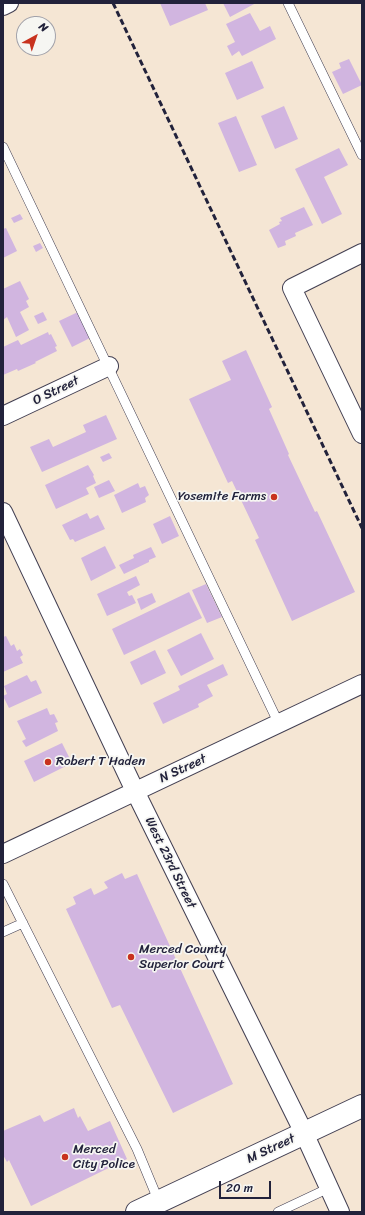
<!DOCTYPE html>
<style>
body{margin:0}
#map{position:relative;width:365px;height:1215px;overflow:hidden;background:#f5e6d4;font-family:Sriracha,sans-serif}
canvas{display:block}
.frame{position:absolute;inset:0;border:4px solid #22223b;pointer-events:none}
.north{position:absolute;left:16px;top:16px;width:40px;height:40px;box-sizing:border-box;background:#f6f6f2;border:1px solid #a1a1a9;border-radius:50%;rotate:40deg;font-size:11px;font-weight:700;line-height:16px;text-align:center;color:#22223b}
.north::after{content:'';display:block;margin:auto;width:14px;height:18px;background:#c8321e;clip-path:polygon(50% 0,100% 100%,50% 72%,0 100%)}
.scale{position:absolute;left:219px;top:1181px;width:52px;height:18px;box-sizing:border-box;border:2px solid #22223b;border-top:0;padding-left:5px;font-size:12px;line-height:14px;white-space:nowrap;color:#22223b;-webkit-text-stroke:3px #f6f6f2;paint-order:stroke}
</style>
<div id="map">
<canvas width="365" height="1215"></canvas>
<div class="frame"></div>
<div class="north">N</div>
<div class="scale">20 m</div>
</div>
<script>
const g = document.querySelector('canvas').getContext('2d');
g.lineJoin = 'round';
function fillPath(path, color) { g.fillStyle = color; g.fill(path, 'evenodd'); }
const shape = rows => new Path2D(rows.map(r => 'M' + r).join(''));
function trace(path, color, width, dash) { g.strokeStyle = color; g.lineWidth = width; g.lineCap = dash ? 'butt' : 'round'; g.setLineDash(dash || []); g.stroke(path); }
function drawText(font, color, halo, rows, align = 'center') {
  g.font = font + ' Sriracha,sans-serif'; g.lineWidth = 3.5; g.setLineDash([]); g.textBaseline = 'middle'; g.strokeStyle = halo; g.fillStyle = color; for (const [text, x, y, turn = 0] of rows) {
    g.save(); g.translate(x, y); g.rotate((+turn || 0) * Math.PI / 180); g.textAlign = isNaN(turn) ? turn : align; if (halo) g.strokeText(text, 0, 0); g.fillText(text, 0, 0); g.restore();
  }
}
const building = shape([
 [160,3,205,3,208,10,170,26],
 [223,3,256,3,230,17],
 [250,13,260,31,270,26,276,39,242,56,239,51,232,56,227,46,235,42,226,24],
 [349,59,362,85,343,94,332,72,341,68,339,63],
 [252,61,264,88,237,100,225,73],
 [284,106,298,139,275,149,261,116],
 [236,116,257,165,239,172,218,123],
 [339,148,348,165,324,177,342,214,322,224,295,169],
 [304,207,313,225,295,233,296,236,285,241,286,245,278,248,269,230,280,224,279,222,282,221,280,218],
 [20,214,23,219,14,223,11,218],
 [6,228,17,251,3,258,3,229],
 [40,243,43,248,36,252,33,246],
 [20,281,29,299,26,301,29,307,20,312,29,330,16,337,7,317,3,320,3,289],
 [43,312,47,320,38,324,34,316],
 [78,312,90,338,72,347,59,321],
 [48,332,49,335,51,334,57,346,55,347,57,351,35,362,36,363,18,371,17,369,3,375,3,347,18,340,21,345],
 [246,350,272,407,269,409,289,454,288,455,315,512,317,511,355,592,292,621,255,540,259,538,232,481,228,483,189,399,231,380,222,361],
 [106,415,117,439,42,472,30,447,49,439,53,447,86,432,83,425],
 [109,453,112,458,103,462,100,457],
 [88,465,94,475,93,476,96,483,86,488,89,494,56,509,45,485],
 [109,480,115,491,99,498,94,487],
 [138,483,140,488,145,486,149,495,145,498,146,502,122,513,114,495],
 [87,513,90,519,98,515,105,529,75,542,73,539,70,540,62,525],
 [170,516,179,536,162,544,153,524],
 [105,546,116,568,91,581,81,558],
 [151,547,156,557,149,560,149,562,124,574,119,565,134,558,133,555],
 [136,576,140,585,127,592,129,596,132,595,136,603,107,616,97,594],
 [206,584,222,617,207,623,192,590],
 [189,592,202,618,124,655,112,629],
 [152,593,156,602,141,610,137,599],
 [201,633,214,659,181,676,167,650],
 [6,636,11,646,14,644,17,651,20,649,23,655,20,657,23,663,3,672,3,637],
 [155,650,166,673,141,685,130,662],
 [223,664,228,675,207,685,213,696,198,704,199,707,163,724,153,703,180,690,178,686],
 [27,675,31,682,36,680,42,693,9,708,3,696,7,694,4,686],
 [47,708,50,715,54,714,58,722,55,723,58,731,26,747,22,741,26,739,17,721],
 [62,743,72,763,34,782,24,761],
 [122,873,125,879,137,874,233,1084,173,1113,120,1005,112,1008,66,909,76,904,73,897,91,888,94,895,108,888,104,882],
 [74,1108,78,1118,80,1116,88,1131,110,1121,127,1159,31,1206,9,1160,7,1162,3,1155,3,1131,40,1115,44,1122]
]);
const service = shape([
 [288,3,362,155],
 [3,147,279,724],
 [3,884,137,1149,159,1202],
 [3,932,23,923],
 [278,1212,329,1188]
]);
const minor = shape([
 [3,6,9,3],
 [362,253,292,288,362,434],
 [3,416,109,366],
 [3,512,135,791,304,1133,340,1212],
 [3,854,362,684]
]);
const tertiary = shape([
 [137,1212,362,1106]
]);
const rail = shape([
 [113,3,362,528]
]);
const markers = [
 [274,497,4,"#c8321e"],
 [48,762,4,"#c8321e"],
 [131,957,4,"#c8321e"],
 [65,1157,4,"#c8321e"]
];
const streetNames = [
 ["O Street",56,391,-26],
 ["N Street",183,769,-25],
 ["West 23rd Street",170,863,64],
 ["M Street",271,1149,-25]
];
const poiNames = [
 ["Yosemite Farms",266,497,"right"],
 ["Robert T Haden",56,762],
 ["Merced County",139,950],
 ["Superior Court",139,965],
 ["Merced",73,1150],
 ["City Police",73,1165]
];
fillPath(building, '#d1b5e0');
trace(service, '#423f52', 10);
trace(minor, '#423f52', 20);
trace(tertiary, '#423f52', 24);
trace(service, '#fff', 9);
trace(minor, '#fff', 18);
trace(tertiary, '#fff', 22);
trace(rail, '#22223b', 3, [6, 3]);
for (const [x, y, r, color] of markers) { const dot = new Path2D(); dot.arc(x, y, r, 0, 2 * Math.PI); g.fillStyle = color; g.fill(dot); trace(dot, '#f6f6f2', 1.5); }
drawText('13px', '#22223b', '#f6f6f2', streetNames);
drawText('13px', '#22223b', '#f6f6f2', poiNames, 'left');
</script>
